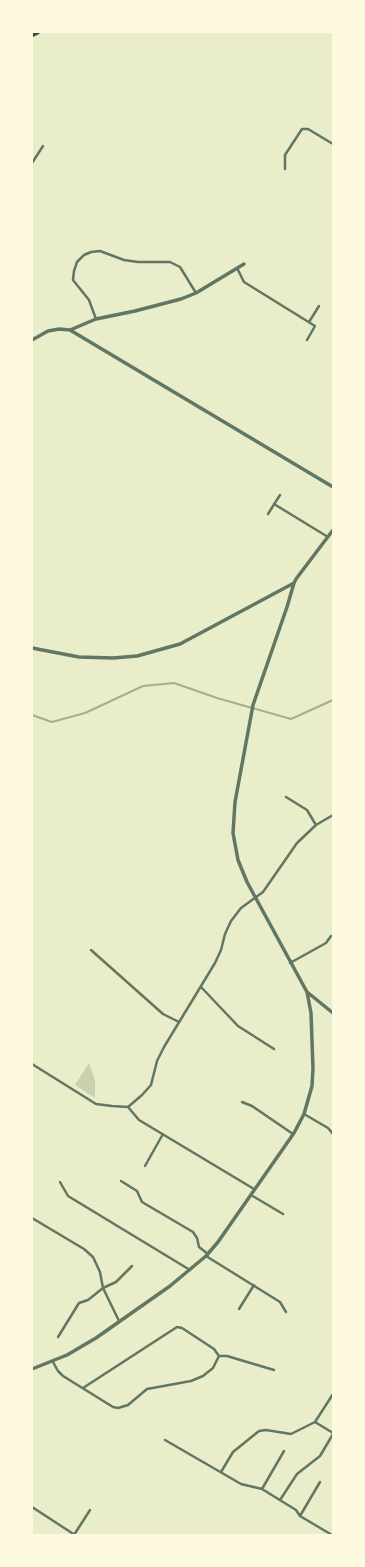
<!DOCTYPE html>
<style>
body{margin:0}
#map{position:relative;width:365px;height:1567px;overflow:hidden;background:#e9edc9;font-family:Raleway,sans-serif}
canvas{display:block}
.frame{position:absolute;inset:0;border:33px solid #fefae0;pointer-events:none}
</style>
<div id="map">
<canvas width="365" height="1567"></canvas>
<div class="frame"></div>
</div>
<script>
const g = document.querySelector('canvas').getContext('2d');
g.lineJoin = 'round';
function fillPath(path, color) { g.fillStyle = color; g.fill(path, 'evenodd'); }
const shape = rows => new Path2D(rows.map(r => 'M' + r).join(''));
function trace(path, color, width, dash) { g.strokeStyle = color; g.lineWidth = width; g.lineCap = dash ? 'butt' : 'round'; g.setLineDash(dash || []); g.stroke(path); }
const green = shape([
 [89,1063,95,1080,95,1098,75,1085]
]);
const stream = shape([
 [32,715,52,722,85,713,143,686,174,683,217,698,291,719,333,700]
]);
const minor = shape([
 [32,163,43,146],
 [285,169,285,155,302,129,308,129,333,144],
 [237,268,244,282,315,326,307,340],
 [96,319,89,300,73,280,74,271,77,262,84,255,91,252,100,251,124,260,138,262,170,262,180,267,196,293],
 [309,322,319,306],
 [274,504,328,537],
 [268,514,280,495],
 [286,797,307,810,316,825],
 [91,950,163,1014,179,1022],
 [290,963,326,943,331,936],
 [201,987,238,1026,274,1049],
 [32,1064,96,1104,112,1106,128,1107,139,1120,254,1189],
 [242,1102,252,1106,293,1134],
 [128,1107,142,1095,151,1085,157,1061,164,1047,215,963,221,950,225,934,231,921,241,908,263,892,297,843,316,825,333,815],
 [304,1114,328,1128,333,1134],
 [145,1166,163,1134],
 [121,1181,137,1191,142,1202,193,1232,197,1238,199,1247,208,1254],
 [60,1182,68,1196,190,1270],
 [251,1195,283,1214],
 [32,1218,84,1249,93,1257,100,1272,103,1288,119,1321],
 [206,1256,280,1302,286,1312],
 [239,1309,254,1285],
 [58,1337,79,1303,88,1300,103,1288,116,1282,132,1266],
 [53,1362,58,1371,63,1376,113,1407,118,1408,128,1405,147,1389,191,1381,203,1376,213,1368,219,1356],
 [83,1388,177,1327,182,1328,214,1349,219,1356,227,1356,274,1370],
 [315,1422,333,1433],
 [165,1440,241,1484,262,1489,296,1510,300,1516,332,1535],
 [221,1472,233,1452,259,1431,266,1430,291,1434,315,1422,333,1394],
 [262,1489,284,1451],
 [280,1500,297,1474,320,1456,333,1434],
 [32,1507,75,1535],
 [300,1516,320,1482],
 [74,1535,90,1510]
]);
const tertiary = shape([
 [70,330,333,487],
 [32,340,48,331,59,329,70,330,96,319,135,311,181,299,196,293,244,264],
 [32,648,79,657,113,658,137,656,180,644,294,583,296,579,333,530],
 [307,992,333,1013],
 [32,1369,67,1355,96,1338,170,1286,206,1256,218,1242,294,1133,304,1114,312,1086,313,1068,311,1013,307,992,247,882,238,860,233,833,235,802,253,705,287,607,294,583]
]);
const trunk = shape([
 [32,35,38,32]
]);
fillPath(green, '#cad2ad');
trace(stream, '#a3b18a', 2);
trace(minor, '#617663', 2.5);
trace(tertiary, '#617663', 3.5);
trace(trunk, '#344e41', 4.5);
</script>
